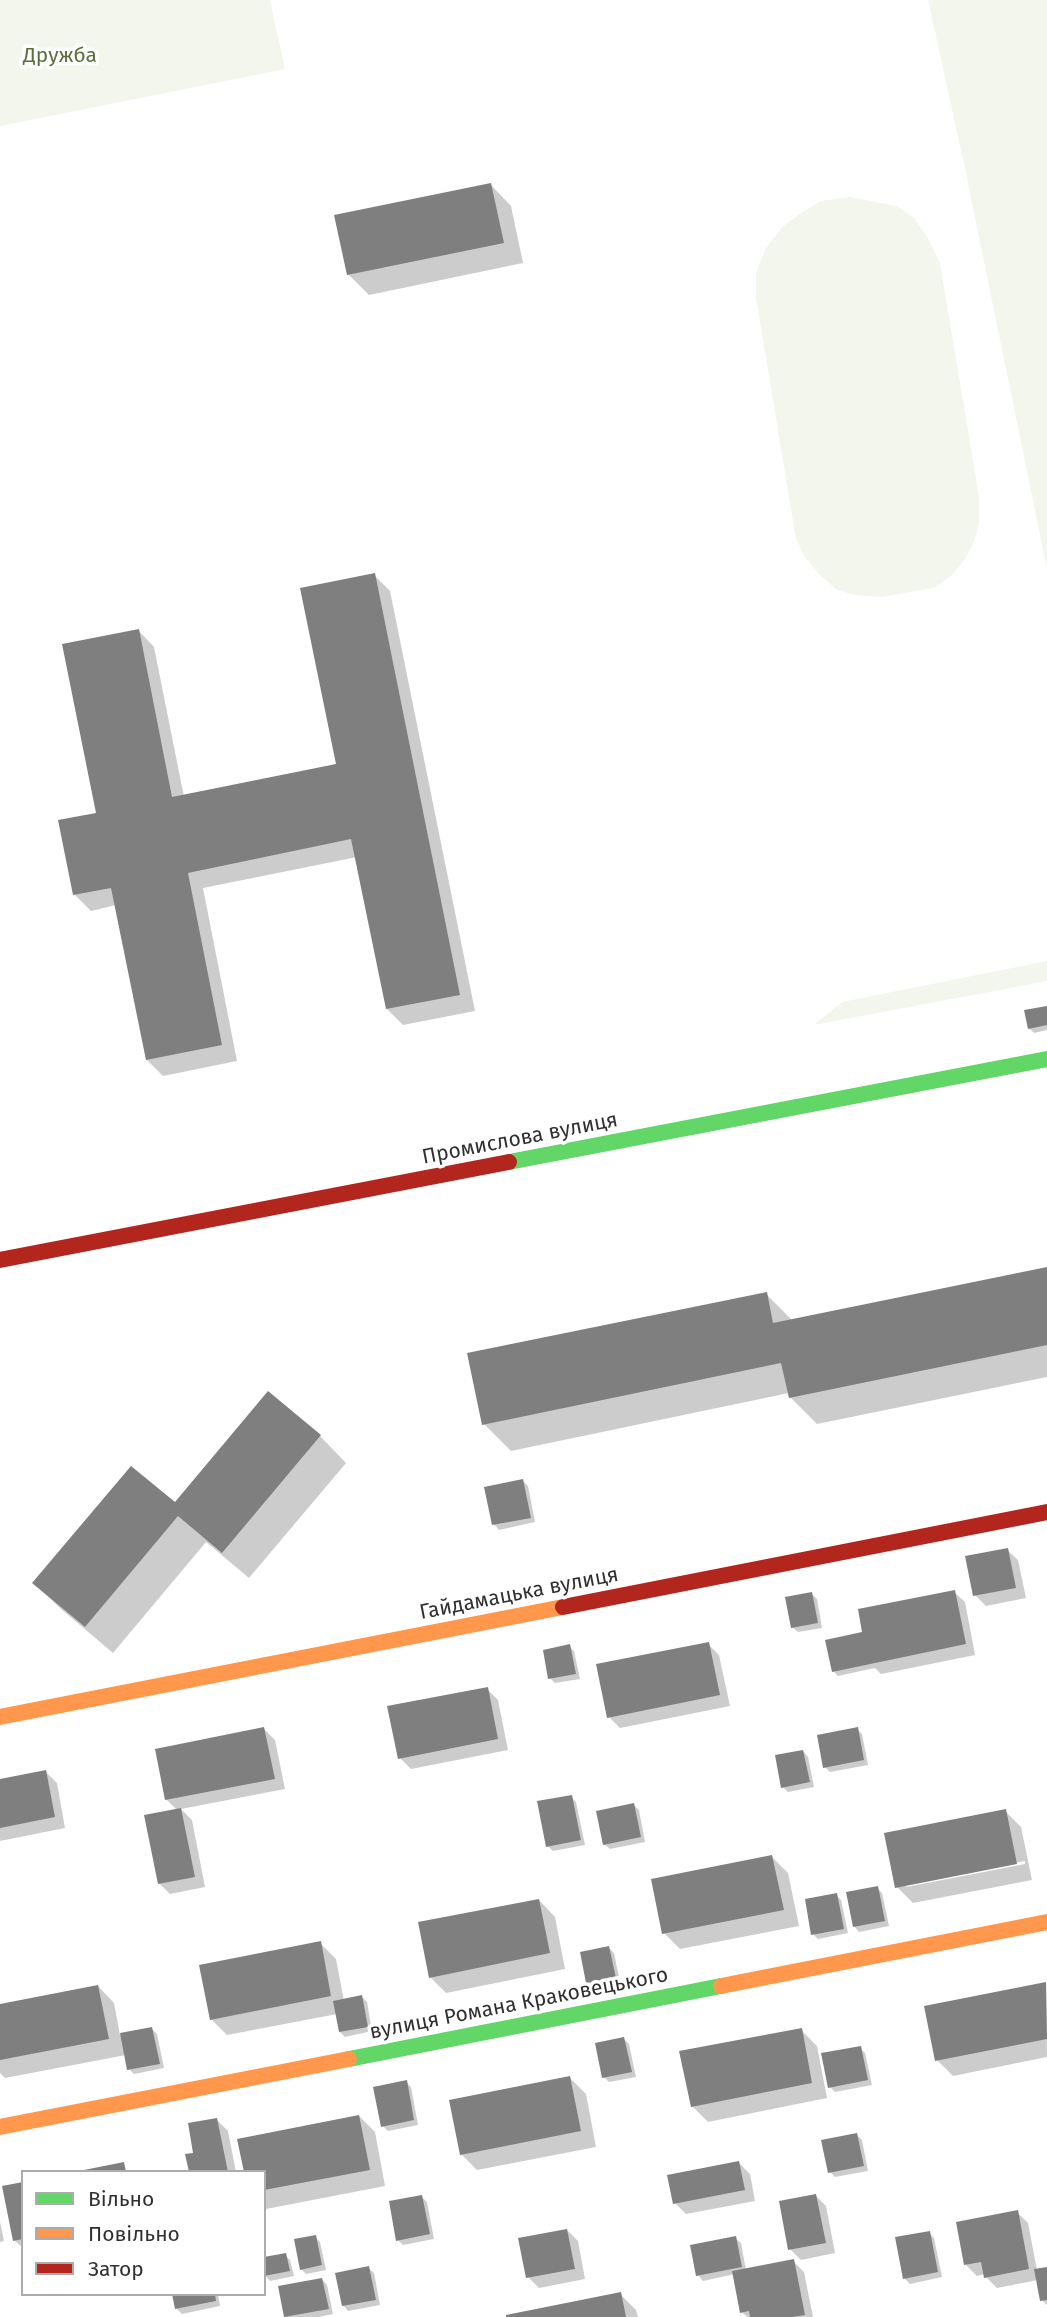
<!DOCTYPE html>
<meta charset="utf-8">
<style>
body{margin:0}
#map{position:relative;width:1047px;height:2317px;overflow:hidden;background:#fff;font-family:"Fira Sans",sans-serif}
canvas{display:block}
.legend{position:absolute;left:21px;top:2170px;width:245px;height:126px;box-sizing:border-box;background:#fff;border:2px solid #acacac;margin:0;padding:9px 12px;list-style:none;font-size:21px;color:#303030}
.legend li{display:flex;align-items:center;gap:14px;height:35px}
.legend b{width:35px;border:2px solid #acacac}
</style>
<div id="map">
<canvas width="1047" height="2317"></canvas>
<ul class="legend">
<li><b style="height:9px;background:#63d668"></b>Вільно</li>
<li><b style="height:9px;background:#ff974d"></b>Повільно</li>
<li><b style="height:9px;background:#b3261e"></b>Затор</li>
</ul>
</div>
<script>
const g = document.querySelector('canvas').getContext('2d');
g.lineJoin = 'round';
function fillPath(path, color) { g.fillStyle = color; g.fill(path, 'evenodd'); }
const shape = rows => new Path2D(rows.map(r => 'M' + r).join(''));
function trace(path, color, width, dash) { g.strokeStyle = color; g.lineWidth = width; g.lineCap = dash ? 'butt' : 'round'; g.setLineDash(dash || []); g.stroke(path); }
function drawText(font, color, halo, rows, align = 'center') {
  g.font = font + ' "Fira Sans",sans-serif'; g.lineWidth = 7; g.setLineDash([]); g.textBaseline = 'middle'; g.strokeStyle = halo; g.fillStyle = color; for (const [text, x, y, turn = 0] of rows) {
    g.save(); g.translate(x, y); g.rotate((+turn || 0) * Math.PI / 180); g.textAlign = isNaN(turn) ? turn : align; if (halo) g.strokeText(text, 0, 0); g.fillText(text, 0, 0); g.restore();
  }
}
const green = shape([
 [0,0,270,0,285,69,0,126],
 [928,0,1047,0,1047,569,964,164],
 [849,197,897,206,914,218,928,238,940,263,979,496,979,524,975,539,965,559,952,575,934,588,881,597,855,595,837,590,819,574,805,557,796,539,756,298,756,273,766,248,782,227,801,213,821,201],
 [1047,961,1047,981,814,1025,842,1002]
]);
const shadow = shape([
 [491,185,511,206,523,263,369,295,348,274],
 [374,575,390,591,475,1011,403,1025,387,1009,357,857,203,888,237,1061,163,1076,147,1060,116,905,91,911,75,895,98,814,138,630,154,647,184,797,338,766],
 [1047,1007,1047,1030,1034,1033,1029,1028],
 [1047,1269,1047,1377,817,1424,790,1397,789,1393,511,1451,484,1424,766,1294,793,1321],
 [320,1436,346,1463,249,1578,206,1542,113,1653,61,1609,34,1583,175,1504],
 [523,1481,528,1486,535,1522,499,1530,494,1524],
 [1007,1550,1018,1560,1026,1598,986,1606,975,1595],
 [954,1592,965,1602,975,1655,881,1674,875,1668,838,1676,833,1671],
 [812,1594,817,1599,822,1628,798,1632,792,1627],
 [708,1644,719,1655,730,1706,620,1728,609,1717],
 [569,1646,574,1651,580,1679,555,1683,550,1678],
 [487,1689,498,1700,508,1750,411,1769,400,1758],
 [264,1729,275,1740,285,1789,181,1809,192,1820,205,1887,170,1894,159,1883,177,1810,166,1799],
 [857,1729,862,1734,868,1765,830,1772,825,1767],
 [803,1751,808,1757,814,1787,788,1792,783,1787],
 [46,1772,57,1783,65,1828,0,1841,0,1781],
 [571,1797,576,1802,585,1845,553,1851,548,1846],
 [634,1805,639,1810,645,1842,610,1849,604,1844],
 [1005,1811,1021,1827,1032,1880,913,1903,897,1887],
 [1025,1861,1025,1864,906,1887,906,1884],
 [772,1857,788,1873,799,1926,680,1949,664,1933],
 [877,1888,882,1893,889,1926,859,1932,854,1926],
 [836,1895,841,1900,848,1933,818,1939,813,1934],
 [539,1900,555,1917,565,1969,446,1993,430,1977],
 [320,1943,336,1959,344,2001,362,1997,367,2002,372,2031,345,2037,340,2032,337,2014,227,2035,211,2019],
 [609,1948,614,1953,620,1982,592,1988,587,1982],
 [1046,1984,1047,2057,953,2076,937,2060],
 [98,1986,114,2003,120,2035,152,2029,157,2034,164,2068,134,2074,129,2069,126,2055,5,2078,0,2073,0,2005],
 [801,2030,817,2046,827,2098,708,2122,692,2106],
 [624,2039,629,2044,636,2077,609,2082,604,2077],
 [860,2048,865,2053,872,2085,835,2092,830,2087],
 [570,2078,586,2094,596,2147,477,2170,461,2154],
 [406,2082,411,2087,418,2125,388,2131,383,2126],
 [359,2116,375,2132,385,2186,266,2209,264,2207,264,2172],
 [217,2120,228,2131,236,2172,191,2172,195,2154],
 [857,2135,862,2140,868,2171,835,2177,830,2172],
 [739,2163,750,2174,755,2201,686,2214,675,2203],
 [23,2184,23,2248,14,2240],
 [815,2195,826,2206,835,2253,801,2260,790,2249],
 [422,2197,427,2202,434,2239,403,2245,398,2240],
 [1017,2212,1028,2223,1037,2270,1047,2268,1047,2305,1042,2300,1038,2280,997,2288,986,2277,985,2274,977,2276,966,2265],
 [0,2222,4,2241,0,2242],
 [567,2230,578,2241,585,2279,539,2288,528,2277],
 [929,2233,934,2238,942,2277,910,2284,905,2279],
 [315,2237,320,2242,326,2270,306,2274,301,2269],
 [735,2238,741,2243,746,2270,793,2261,804,2272,813,2317,747,2317,742,2312,735,2274,703,2281,698,2275],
 [285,2255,290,2260,294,2276,270,2281,265,2275],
 [368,2268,374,2273,380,2305,348,2311,343,2305],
 [322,2279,327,2285,333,2314,319,2317,286,2317,280,2287],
 [174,2294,218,2294,220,2306,182,2314,177,2309],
 [620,2294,636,2310,638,2317,508,2317]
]);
const building = shape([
 [491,183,504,243,347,275,334,215],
 [375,573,460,995,386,1009,351,839,188,873,222,1045,146,1060,111,888,73,895,58,820,96,813,62,644,139,629,172,797,336,764,300,588],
 [1047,1006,1047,1025,1028,1029,1024,1010],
 [1047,1267,1047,1345,789,1398,781,1363,482,1425,467,1353,767,1292,773,1323],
 [268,1391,321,1435,222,1553,178,1516,85,1627,32,1583,131,1466,175,1502],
 [523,1479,531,1518,492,1525,484,1487],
 [1008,1548,1016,1588,973,1596,965,1556],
 [955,1590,966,1644,832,1672,825,1640,862,1632,858,1609],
 [812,1592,818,1623,791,1628,785,1597],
 [709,1642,720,1695,607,1718,596,1664],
 [570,1644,576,1674,548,1679,543,1650],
 [488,1687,498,1739,398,1759,387,1706],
 [264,1727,275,1779,165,1800,155,1749],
 [858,1727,864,1760,823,1768,817,1735],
 [803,1750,810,1782,781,1788,775,1755],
 [46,1770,55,1817,0,1828,0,1779],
 [572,1795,581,1840,546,1847,537,1801],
 [634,1803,641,1837,603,1845,596,1811],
 [181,1808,195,1877,158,1884,144,1815],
 [1006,1809,1017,1864,895,1888,884,1833],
 [772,1855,784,1910,662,1934,651,1879],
 [878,1886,885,1921,853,1927,846,1892],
 [837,1893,844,1929,811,1935,805,1899],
 [539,1899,550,1953,429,1978,418,1922],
 [321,1941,331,1996,210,2020,199,1965],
 [609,1946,616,1978,586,1983,580,1952],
 [1046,1982,1047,2039,935,2061,924,2006],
 [98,1985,109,2039,0,2060,0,2004],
 [362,1995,368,2027,339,2032,333,2001],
 [152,2027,160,2064,127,2070,120,2033],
 [802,2028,812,2083,691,2107,679,2051],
 [624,2037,632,2072,602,2078,595,2043],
 [861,2046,868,2080,828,2088,821,2053],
 [570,2076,581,2131,460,2155,449,2100],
 [407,2080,414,2120,381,2127,373,2087],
 [359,2115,370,2170,264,2190,264,2172,244,2172,237,2139],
 [217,2118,228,2172,189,2172,185,2154,193,2153,188,2123],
 [857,2133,864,2166,828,2173,821,2140],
 [739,2161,745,2190,673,2204,667,2175],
 [124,2162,126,2172,79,2172,79,2171],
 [23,2182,23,2239,13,2241,2,2186],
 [816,2194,826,2243,788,2250,779,2201],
 [422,2195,430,2234,396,2241,389,2201],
 [1018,2210,1029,2269,984,2278,981,2262,964,2265,956,2222],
 [567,2229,575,2269,526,2278,518,2238],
 [930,2231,938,2272,903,2279,895,2237],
 [316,2235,322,2265,300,2270,294,2239],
 [736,2236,742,2267,696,2276,690,2245],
 [286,2253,290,2271,264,2276,264,2257],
 [794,2259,805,2315,792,2317,750,2317,749,2311,740,2313,732,2271],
 [369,2266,376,2300,342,2306,335,2273],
 [1047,2267,1047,2300,1040,2301,1034,2269],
 [322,2278,329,2309,284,2317,278,2286],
 [621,2292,626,2317,506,2317,506,2315],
 [172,2294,215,2294,216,2301,175,2309]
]);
const fast = shape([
 [509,1162,1047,1059],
 [349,2059,721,1986]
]);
const slow = shape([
 [0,1717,563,1607],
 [721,1986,1047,1922],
 [0,2127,349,2059]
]);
const jam = shape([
 [0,1260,509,1162],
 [563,1607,1047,1512]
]);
const parkNames = [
 ["Дружба",60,56]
];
const streetNames = [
 ["Промислова вулиця",520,1139,-11],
 ["Гайдамацька вулиця",519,1594,-11],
 ["вулиця Романа Краковецького",519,2004,-11]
];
fillPath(green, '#f3f6ed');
fillPath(shadow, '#0003');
fillPath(building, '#7f7f7f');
trace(fast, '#63d668', 16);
trace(slow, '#ff974d', 16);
trace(jam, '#b3261e', 16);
drawText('21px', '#5d6e3b', '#fff', parkNames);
drawText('21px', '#303030', '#fff', streetNames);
</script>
